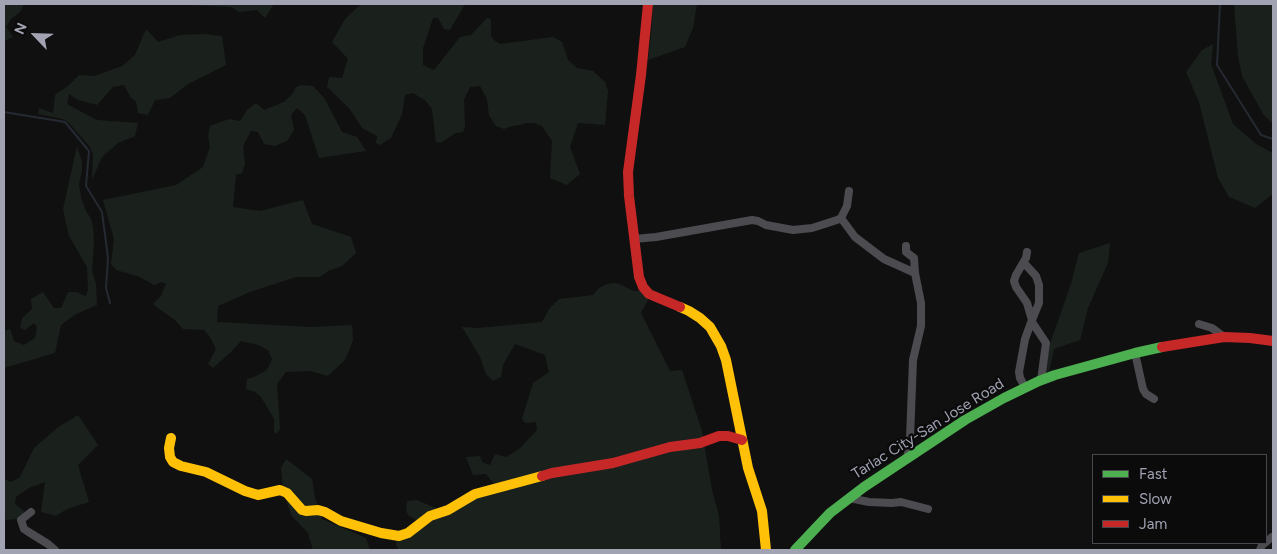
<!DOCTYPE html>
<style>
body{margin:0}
#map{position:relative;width:1277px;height:554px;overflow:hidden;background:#101011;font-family:Figtree,sans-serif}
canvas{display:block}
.frame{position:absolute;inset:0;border:5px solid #a1a2b2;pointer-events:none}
.legend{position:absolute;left:1092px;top:454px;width:175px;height:90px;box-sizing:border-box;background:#0b0b0c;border:1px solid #47474e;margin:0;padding:6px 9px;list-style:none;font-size:15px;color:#a1a2b2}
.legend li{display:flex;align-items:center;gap:10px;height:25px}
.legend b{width:25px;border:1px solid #47474e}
.north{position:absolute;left:10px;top:10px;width:50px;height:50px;-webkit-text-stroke:4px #0b0b0c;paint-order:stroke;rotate:294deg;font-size:14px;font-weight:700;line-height:20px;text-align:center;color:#a1a2b2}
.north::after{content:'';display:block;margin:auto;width:18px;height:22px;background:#a1a2b2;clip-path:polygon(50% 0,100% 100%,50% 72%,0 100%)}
</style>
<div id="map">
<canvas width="1277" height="554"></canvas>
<div class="frame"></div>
<ul class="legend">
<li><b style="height:6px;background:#4caf50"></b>Fast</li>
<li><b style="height:6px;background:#ffc107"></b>Slow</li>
<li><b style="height:6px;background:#c62828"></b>Jam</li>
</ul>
<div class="north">N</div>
</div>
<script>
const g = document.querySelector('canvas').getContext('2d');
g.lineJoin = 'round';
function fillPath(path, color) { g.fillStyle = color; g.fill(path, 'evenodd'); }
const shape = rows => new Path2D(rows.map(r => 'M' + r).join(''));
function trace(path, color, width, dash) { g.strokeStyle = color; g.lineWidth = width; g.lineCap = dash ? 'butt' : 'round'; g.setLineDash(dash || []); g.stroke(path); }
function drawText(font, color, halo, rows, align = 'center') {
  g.font = font + ' Figtree,sans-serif'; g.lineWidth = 4.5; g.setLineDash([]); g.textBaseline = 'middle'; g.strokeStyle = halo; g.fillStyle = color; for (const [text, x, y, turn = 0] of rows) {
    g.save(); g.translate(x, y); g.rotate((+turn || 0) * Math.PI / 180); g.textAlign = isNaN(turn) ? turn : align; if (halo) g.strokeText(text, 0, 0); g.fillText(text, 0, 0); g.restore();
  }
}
const green = shape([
 [4,4,24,4,20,12,11,19,6,27,13,37,4,41],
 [171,4,274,4,265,18,257,10,239,12,231,7],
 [361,4,465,4,450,30,444,29,438,18,433,18,423,48,423,65,434,70,460,37,471,35,487,18,491,19,491,36,495,41,500,44,553,37,562,42,568,60,577,68,593,71,605,82,608,91,605,125,578,123,570,147,580,174,567,185,550,178,552,141,542,126,534,123,526,123,519,125,512,126,504,129,496,126,489,115,487,99,480,86,470,87,464,100,465,127,463,132,456,133,440,143,436,142,432,109,426,101,413,93,405,95,402,114,391,138,380,145,376,143,377,136,362,128,349,108,327,87,329,77,342,78,348,59,332,42,345,19],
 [653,4,697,4,693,28,685,47,648,60,651,36],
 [1234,4,1273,4,1273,124,1263,114,1242,76,1238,56],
 [146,29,158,42,180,35,204,34,222,36,226,65,188,84,170,98,155,100,148,115,138,113,136,101,131,98,124,85,113,87,97,105,78,100,69,94,67,104,97,120,138,123,135,136,118,143,102,157,92,180,93,155,90,147,69,123,63,119,38,114,39,108,53,113,55,95,68,86,79,75,95,76,122,66,135,55],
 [1213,44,1211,64,1233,124,1256,144,1273,153,1273,194,1255,208,1229,197,1218,178,1199,102,1186,72,1202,50],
 [301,85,313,86,325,99,342,132,357,137,366,151,319,158,305,115,297,108,291,115,294,130,287,141,275,146,264,144,258,132,251,131,243,146,245,164,242,173,236,175,233,207,260,211,303,200,312,224,351,237,356,253,342,266,328,271,320,277,296,277,250,292,218,306,217,322,310,327,352,325,353,340,345,360,328,376,310,371,286,372,277,384,280,429,276,434,274,432,274,419,261,397,255,392,246,389,247,379,254,377,267,370,272,359,268,350,258,345,241,341,231,352,213,368,208,364,216,349,210,337,204,330,183,329,175,320,158,308,153,304,161,296,166,284,161,282,154,285,140,277,116,270,111,264,114,239,103,200,176,185,203,167,210,147,208,136,210,126,229,119,240,121,247,110,256,103,264,110,284,102,293,93,296,87],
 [77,146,82,162,82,170,79,184,81,197,85,209,91,219,93,227,94,242,92,271,96,284,97,305,76,314,61,325,55,353,4,368,4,331,10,329,14,341,24,345,35,338,37,327,34,323,25,330,20,328,22,318,32,309,31,299,43,292,54,308,61,308,68,292,76,292,86,296,88,290,87,267,69,236,63,209],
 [1110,243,1108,263,1088,308,1080,340,1054,349,1049,372,1039,375,1071,284,1079,253],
 [615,283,622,285,633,291,642,291,649,298,641,313,670,371,682,370,702,431,712,490,719,516,721,550,399,550,396,545,397,534,418,521,409,516,406,511,407,501,417,500,440,510,469,491,494,484,486,474,473,475,466,457,480,456,482,462,490,465,495,454,506,457,519,449,537,430,536,422,525,423,522,419,533,383,549,372,545,355,515,344,503,365,501,377,493,381,486,374,480,357,462,327,478,328,542,322,549,309,559,299,593,295,599,288,607,284],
 [78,415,98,445,78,465,89,502,67,509,56,516,41,512,45,482,29,488,16,497,15,504,25,512,18,519,6,520,4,517,4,479,11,482,20,477,34,448,57,428],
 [286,459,312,479,315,498,322,519,366,538,370,550,313,550,308,533,291,515,283,489,281,468]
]);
const stream = shape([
 [1220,4,1217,65,1261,135,1273,139],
 [4,112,65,122,89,151,86,186,102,212,108,258,106,288,110,303]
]);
const street = shape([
 [841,218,855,237,884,259,915,273],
 [634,239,656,237,752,220,758,221,766,225,793,230,812,228,837,220,841,218,847,206,849,191],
 [906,246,906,252,914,258,915,273,921,303,921,326,913,360,910,438,907,459],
 [1024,263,1036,276,1039,285,1039,303,1032,320],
 [1032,322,1046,343,1041,380],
 [1199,324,1212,328,1224,337],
 [1135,353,1143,389,1146,394,1154,399],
 [1025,387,1020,378,1019,372,1025,339,1032,320,1027,303,1016,287,1014,281,1016,275,1026,258,1027,252],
 [849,498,869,502,892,503,901,502,928,509],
 [31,512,21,520,24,529,27,531,48,544,55,550],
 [1266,542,1272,537,1273,538],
 [1260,550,1262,545,1265,543]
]);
const fast = shape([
 [795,550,830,513,864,487,965,420,1004,398,1039,381,1055,375,1135,353,1162,347]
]);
const slow = shape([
 [680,307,689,311,700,318,710,327,721,346,726,360,748,468,762,511,766,550],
 [171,438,169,448,170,457,173,462,181,466,206,472,245,491,258,495,280,490,287,493,302,510,306,511,318,510,325,512,341,521,381,533,399,536,408,533,430,516,448,510,475,494,542,476]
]);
const jam = shape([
 [648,4,641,75,628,172,629,196,639,277,643,287,649,294,680,307],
 [1162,347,1224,337,1250,338,1273,341],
 [542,476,552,473,613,463,670,447,700,443,719,436,728,436,742,440]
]);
const streetNames = [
 ["Tarlac City-San Jose Road",928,429,-32]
];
fillPath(green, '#1a211d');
trace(stream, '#252931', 2);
trace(street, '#4b4b50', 8);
trace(fast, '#4caf50', 10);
trace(slow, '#ffc107', 10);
trace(jam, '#c62828', 10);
drawText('15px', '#a1a2b2', '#0b0b0c', streetNames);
</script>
